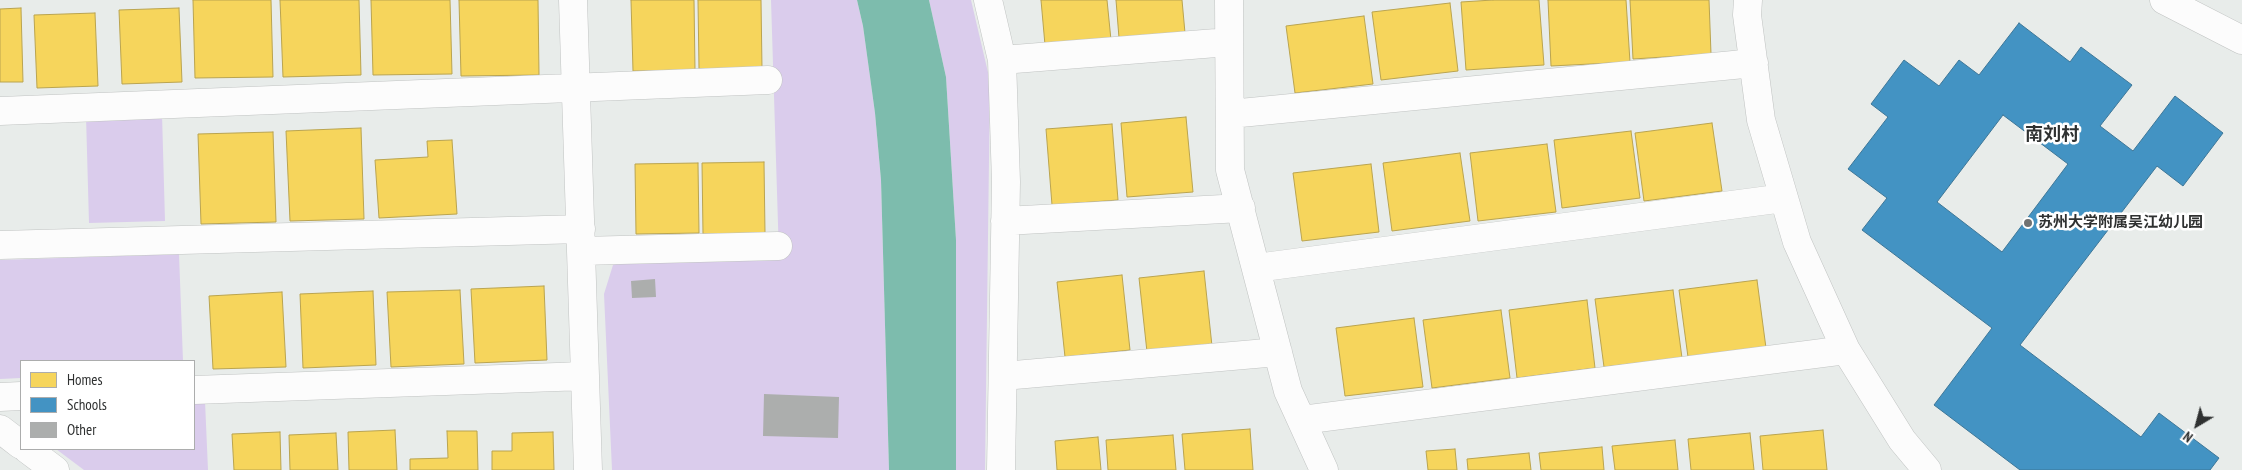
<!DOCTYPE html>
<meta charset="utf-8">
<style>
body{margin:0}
#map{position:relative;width:2242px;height:470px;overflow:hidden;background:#e8ecea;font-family:"PT Sans Narrow",sans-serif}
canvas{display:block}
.legend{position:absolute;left:20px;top:360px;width:175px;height:90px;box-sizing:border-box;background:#fff;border:1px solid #acadad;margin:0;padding:6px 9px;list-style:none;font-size:15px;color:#2f3131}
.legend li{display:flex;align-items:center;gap:10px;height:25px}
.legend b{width:25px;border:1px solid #acadad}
.north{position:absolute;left:2172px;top:400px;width:50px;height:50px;-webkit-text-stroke:4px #fff;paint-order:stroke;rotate:217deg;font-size:14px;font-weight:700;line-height:20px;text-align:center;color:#2f3131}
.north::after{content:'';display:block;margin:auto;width:18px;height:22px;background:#2f3131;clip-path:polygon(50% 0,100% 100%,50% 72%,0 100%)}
</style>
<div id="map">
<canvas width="2242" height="470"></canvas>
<ul class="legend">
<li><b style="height:14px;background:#f6d55c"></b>Homes</li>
<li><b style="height:14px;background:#4393c3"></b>Schools</li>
<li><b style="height:14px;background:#acaead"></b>Other</li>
</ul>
<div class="north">N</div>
</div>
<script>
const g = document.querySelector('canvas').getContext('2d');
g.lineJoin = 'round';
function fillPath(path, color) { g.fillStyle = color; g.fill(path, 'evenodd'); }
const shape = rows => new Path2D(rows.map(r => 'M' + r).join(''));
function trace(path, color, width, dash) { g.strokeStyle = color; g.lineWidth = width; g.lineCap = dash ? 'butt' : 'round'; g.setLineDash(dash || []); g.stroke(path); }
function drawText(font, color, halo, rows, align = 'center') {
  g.font = font + ' "PT Sans Narrow","Noto Sans SC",sans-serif'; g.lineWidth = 5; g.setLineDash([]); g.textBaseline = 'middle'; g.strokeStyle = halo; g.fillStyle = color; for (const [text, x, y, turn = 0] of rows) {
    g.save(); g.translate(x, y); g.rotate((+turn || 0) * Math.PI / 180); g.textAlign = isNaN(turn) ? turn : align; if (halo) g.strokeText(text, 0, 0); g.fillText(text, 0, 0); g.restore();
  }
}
const green = shape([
 [771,0,857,0,863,26,875,113,881,180,889,470,612,470,604,294,613,265,624,261,779,256],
 [929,0,971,0,990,81,985,470,956,470,956,240,946,77],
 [162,114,165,221,89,223,86,116],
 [179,254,183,361,21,361,21,378,0,379,0,260],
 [194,401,205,401,208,470,84,470,56,449,194,449]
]);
const water = shape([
 [857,0,929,0,946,77,956,240,956,470,889,470,881,180,875,113,863,26]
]);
const homes = shape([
 [193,0,271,0,273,77,195,78,193,0],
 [280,0,359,0,361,75,283,77,280,0],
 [371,0,450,0,452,74,373,75,371,0],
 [459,0,538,0,539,75,461,76,459,0],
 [631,0,694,0,695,70,633,71,631,0],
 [698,0,761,0,762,69,699,69,698,0],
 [1041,0,1107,0,1111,40,1045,45,1041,0],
 [1116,0,1182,0,1185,33,1119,38,1116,0],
 [1493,0,1539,0,1544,65,1466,70,1461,2,1493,0],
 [1548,0,1626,0,1630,62,1551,66,1548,0],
 [1630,0,1709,0,1711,54,1633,59,1630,0],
 [1450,3,1458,71,1381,80,1372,12,1450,3],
 [21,8,23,82,0,82,0,9,21,8],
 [179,8,182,82,122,84,119,10,179,8],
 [95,13,98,86,37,88,34,15,95,13],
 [1364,16,1373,84,1295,93,1286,26,1364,16],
 [1186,117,1193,192,1127,197,1121,123,1186,117],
 [1712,123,1722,191,1644,201,1635,133,1712,123],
 [1112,124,1118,200,1052,205,1046,129,1112,124],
 [361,128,364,219,290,221,286,131,361,128],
 [1631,131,1640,198,1562,208,1554,140,1631,131],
 [273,132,276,222,201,224,198,134,273,132],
 [452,140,457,214,379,218,375,160,428,157,427,141,452,140],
 [1547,144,1556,212,1478,221,1470,153,1547,144],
 [1460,153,1470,221,1392,231,1383,163,1460,153],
 [764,162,765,233,703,234,702,163,764,162],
 [698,163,699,233,636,234,635,164,698,163],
 [1371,164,1379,232,1302,241,1293,173,1371,164],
 [1204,271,1212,346,1147,352,1139,278,1204,271],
 [1122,275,1130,350,1065,357,1057,282,1122,275],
 [1757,280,1766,348,1688,357,1679,290,1757,280],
 [544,286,547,360,475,363,471,289,544,286],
 [460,290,464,364,391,367,387,292,460,290],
 [1673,290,1682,358,1604,367,1595,299,1673,290],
 [373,291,376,365,303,368,300,294,373,291],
 [282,292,286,367,213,369,209,296,282,292],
 [1587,300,1595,368,1517,378,1509,310,1587,300],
 [1501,310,1510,378,1432,388,1423,320,1501,310],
 [1414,318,1423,387,1345,396,1336,328,1414,318],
 [1250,429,1253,470,1185,470,1182,434,1250,429],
 [395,430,397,470,349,470,348,432,395,430],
 [1823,430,1827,470,1763,470,1760,436,1823,430],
 [447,431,477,431,478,470,410,470,410,459,448,458,447,431],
 [280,432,281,470,234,470,232,434,280,432],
 [553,432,554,470,492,470,492,451,512,451,512,433,553,432],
 [336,433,338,470,290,470,289,435,336,433],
 [1750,433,1754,470,1691,470,1688,439,1750,433],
 [1173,435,1176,470,1108,470,1106,440,1173,435],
 [1098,437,1101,470,1057,470,1055,441,1098,437],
 [1675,440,1678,470,1615,470,1612,446,1675,440],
 [1602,447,1604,470,1541,470,1539,453,1602,447],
 [1455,449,1457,470,1428,470,1426,451,1455,449],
 [1529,453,1531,470,1468,470,1467,459,1529,453]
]);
const schools = shape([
 [2019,23,2070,62,2081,47,2132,85,2100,126,2133,151,2175,96,2223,133,2183,186,2157,166,2020,345,2141,437,2159,413,2219,458,2210,470,2020,470,1934,405,1992,328,1862,230,1887,198,1848,169,1888,117,1871,104,1904,60,1939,86,1959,60,1979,75,2019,23],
 [2003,115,2068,164,2002,252,1937,202,2003,115]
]);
const building = shape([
 [655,279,656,297,632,298,631,281],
 [764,394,839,397,838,438,763,436]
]);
const minor = shape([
 [573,0,588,470],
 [988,0,1002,60,1006,182,1001,470],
 [1229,0,1230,170,1288,391,1324,470],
 [1748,0,1747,15,1761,120,1797,242,1846,350,1902,440,1927,470],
 [2164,0,2242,40],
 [1002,60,1229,42],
 [0,111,768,80],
 [1230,114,1754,63],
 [1005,221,1241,208],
 [0,245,581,229],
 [581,251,778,246],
 [1256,268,1784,198],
 [1003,376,1278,352],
 [194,390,585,376],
 [0,397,21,396],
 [1302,420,1846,350],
 [0,429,21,445],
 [27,449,55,470]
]);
const markers = [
 [2028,223,5,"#707272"]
];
const poiNames = [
 ["苏州大学附属吴江幼儿园",2038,223]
];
const quarterNames = [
 ["南刘村",2052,135]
];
fillPath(green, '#daccec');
fillPath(water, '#7dbcad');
fillPath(homes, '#f6d55c');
trace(homes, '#baa44f', 1);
fillPath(schools, '#4393c3');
trace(schools, '#3d7697', 1);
fillPath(building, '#acaead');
trace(minor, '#c0c3c2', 29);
trace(minor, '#fcfcfc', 28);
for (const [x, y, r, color] of markers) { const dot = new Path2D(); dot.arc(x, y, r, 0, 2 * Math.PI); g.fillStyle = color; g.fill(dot); trace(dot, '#fff', 2); }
drawText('bold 15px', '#2f3131', '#fff', poiNames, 'left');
drawText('bold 18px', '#2f3131', '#fff', quarterNames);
</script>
